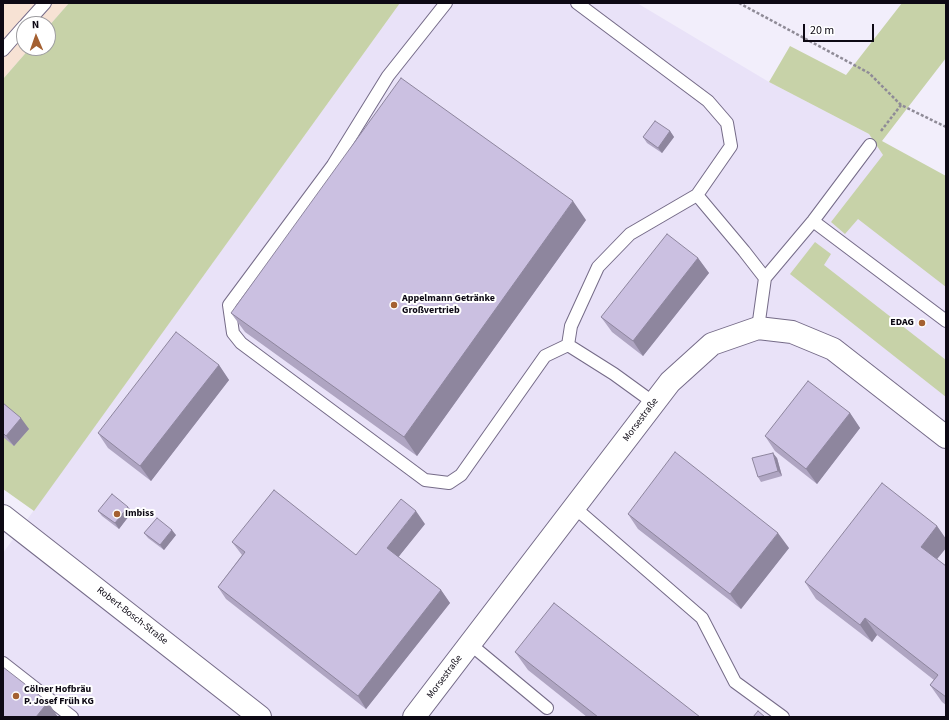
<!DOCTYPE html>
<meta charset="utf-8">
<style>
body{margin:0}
#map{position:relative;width:949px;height:720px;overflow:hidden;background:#f2eefb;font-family:"Source Sans 3",sans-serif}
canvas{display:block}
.frame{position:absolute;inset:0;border:4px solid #0d0914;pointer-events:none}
.north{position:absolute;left:16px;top:16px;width:40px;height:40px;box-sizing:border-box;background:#fff;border:1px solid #9e9da1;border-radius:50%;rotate:358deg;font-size:11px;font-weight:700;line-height:16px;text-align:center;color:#0d0914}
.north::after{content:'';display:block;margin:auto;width:14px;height:18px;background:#a46031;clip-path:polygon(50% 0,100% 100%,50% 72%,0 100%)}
.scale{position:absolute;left:803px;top:24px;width:71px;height:18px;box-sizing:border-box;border:2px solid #0d0914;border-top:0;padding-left:5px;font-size:12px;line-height:14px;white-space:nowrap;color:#0d0914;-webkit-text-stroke:3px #fff;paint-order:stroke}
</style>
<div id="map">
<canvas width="949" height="720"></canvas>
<div class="frame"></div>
<div class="north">N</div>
<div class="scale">20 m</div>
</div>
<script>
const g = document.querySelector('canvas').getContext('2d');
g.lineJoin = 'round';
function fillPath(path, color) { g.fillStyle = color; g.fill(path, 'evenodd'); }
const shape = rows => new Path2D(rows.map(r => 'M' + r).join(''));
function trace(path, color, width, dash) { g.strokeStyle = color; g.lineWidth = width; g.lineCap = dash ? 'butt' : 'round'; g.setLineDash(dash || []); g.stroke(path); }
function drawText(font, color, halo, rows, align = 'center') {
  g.font = font + ' "Source Sans 3",sans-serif'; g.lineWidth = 4; g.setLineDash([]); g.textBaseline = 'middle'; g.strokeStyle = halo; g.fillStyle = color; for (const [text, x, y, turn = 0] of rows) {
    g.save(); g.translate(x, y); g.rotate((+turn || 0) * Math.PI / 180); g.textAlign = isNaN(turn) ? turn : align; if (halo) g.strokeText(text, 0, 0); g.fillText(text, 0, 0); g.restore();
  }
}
const commercial = shape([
 [400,3,637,3,769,82,869,134,883,155,946,193,946,717,3,717,3,553]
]);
const industrial = shape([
 [3,3,69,3,48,27,48,24,24,24,24,48,30,48,3,79]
]);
const green = shape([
 [69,3,400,3,34,511,3,489,3,79,30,48,48,48,48,27],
 [902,3,946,3,946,58,882,141,946,176,946,287,858,219,845,234,831,222,883,155,869,134,769,82,790,46,846,75],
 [815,242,831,254,824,265,946,360,946,397,790,274]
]);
const path = shape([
 [739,3,869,73,901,105,946,127],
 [881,131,901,105]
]);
const lane = shape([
 [446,3,388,76,333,165,229,305,233,333,241,343,425,480,449,483,461,475,545,356,568,345],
 [26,24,45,3],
 [3,50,24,26],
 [697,195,744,251,765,278],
 [813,221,946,321],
 [758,328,765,278,813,221,870,145],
 [568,345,571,326,598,267,630,234,697,195,731,146,727,123,708,101,577,3],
 [568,345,614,374,654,403],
 [574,507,702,618,735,682,783,717],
 [470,644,547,708],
 [3,663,72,717]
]);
const street = shape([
 [3,516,260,717],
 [414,717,670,382,712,344,758,328,792,332,833,349,946,437]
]);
const wall = shape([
 [670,131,674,137,662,153,647,143,643,137],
 [586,220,417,456,245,332,231,313],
 [698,258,709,273,643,356,612,332,601,317],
 [219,365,229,380,151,481,108,448,98,433],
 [3,403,29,429,14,446,3,437],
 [850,413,860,428,817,484,775,451,765,436],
 [777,458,782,476,761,482,758,477],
 [128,507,132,512,119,529,102,516,98,511],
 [628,514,789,548,741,609,638,529],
 [425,524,398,557,441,590,450,603,366,709,226,599,218,587,242,555,232,542,356,555],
 [937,526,946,539,946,548,937,559,946,566,946,705,942,702,930,685,934,680,877,635,872,642,816,599,805,582],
 [144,533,176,535,164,550,148,538],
 [515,652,700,717,587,717,528,670]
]);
const shadedWall = shape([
 [670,131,674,137,662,153,658,148],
 [573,201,586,220,417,456,404,437],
 [698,258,709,273,643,356,633,341],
 [219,365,229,380,151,481,140,466],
 [850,413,860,428,817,484,806,469],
 [21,418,29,429,14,446,6,436],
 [773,453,777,458,782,476,778,471],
 [128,507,132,512,119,529,115,523],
 [416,511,425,524,396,560,387,548],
 [937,526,946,539,946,548,933,564,921,547],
 [172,530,176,535,164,550,160,545],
 [778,533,789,548,741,609,730,594],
 [441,590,450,603,366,709,358,696],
 [865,618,877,635,872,642,860,625],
 [48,702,58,717,36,717]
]);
const building = shape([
 [401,78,573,201,404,437,231,313,401,78],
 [655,121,670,131,658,148,643,137,655,121],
 [667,234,698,258,633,341,601,317,667,234],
 [176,332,219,365,140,466,98,433,176,332],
 [808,381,850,413,806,469,765,436,808,381],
 [3,403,21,418,6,436,3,433,3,403],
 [675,452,778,533,730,594,628,514,675,452],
 [773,453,778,471,758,477,752,458,773,453],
 [882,483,937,526,921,547,946,566,946,697,930,685,938,675,865,618,860,625,805,582,882,483],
 [274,490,356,555,401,499,416,511,387,548,441,590,358,696,218,587,245,552,232,542,274,490],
 [112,494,128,507,115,523,98,511,112,494],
 [157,518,172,530,160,545,144,533,157,518],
 [554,603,700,717,598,717,515,652,554,603],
 [3,667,48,702,36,717,3,717,3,667],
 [758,711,765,717,753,717,758,711]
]);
const markers = [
 [394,305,4,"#a46031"],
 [922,323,4,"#a46031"],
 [117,514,4,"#a46031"],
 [16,696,4,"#a46031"]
];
const poiNames = [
 ["Appelmann Getränke",402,299],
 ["Großvertrieb",402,311],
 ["EDAG",914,323,"right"],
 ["Imbiss",125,514],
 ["Cölner Hofbräu",24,690],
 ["P. Josef Früh KG",24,702]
];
const streetNames = [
 ["Morsestraße",641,420,-53],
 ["Robert-Bosch-Straße",132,616,38],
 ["Morsestraße",445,677,-53]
];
fillPath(commercial, '#e9e2f8');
fillPath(industrial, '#f7e2d4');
fillPath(green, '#c7d2a8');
trace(lane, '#756b88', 14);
trace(street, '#756b88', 24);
trace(path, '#8f8b97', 2.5, [3, 2]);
trace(lane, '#fff', 12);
trace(street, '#fff', 22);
fillPath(wall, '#afa5c2');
fillPath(shadedWall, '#8e869e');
fillPath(building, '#cbc0e1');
trace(building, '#8e869e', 1);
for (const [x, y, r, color] of markers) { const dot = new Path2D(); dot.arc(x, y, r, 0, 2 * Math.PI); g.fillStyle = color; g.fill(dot); trace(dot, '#fff', 1.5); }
drawText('bold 10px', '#0d0914', '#fff', poiNames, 'left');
drawText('10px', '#0d0914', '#fff', streetNames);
</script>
